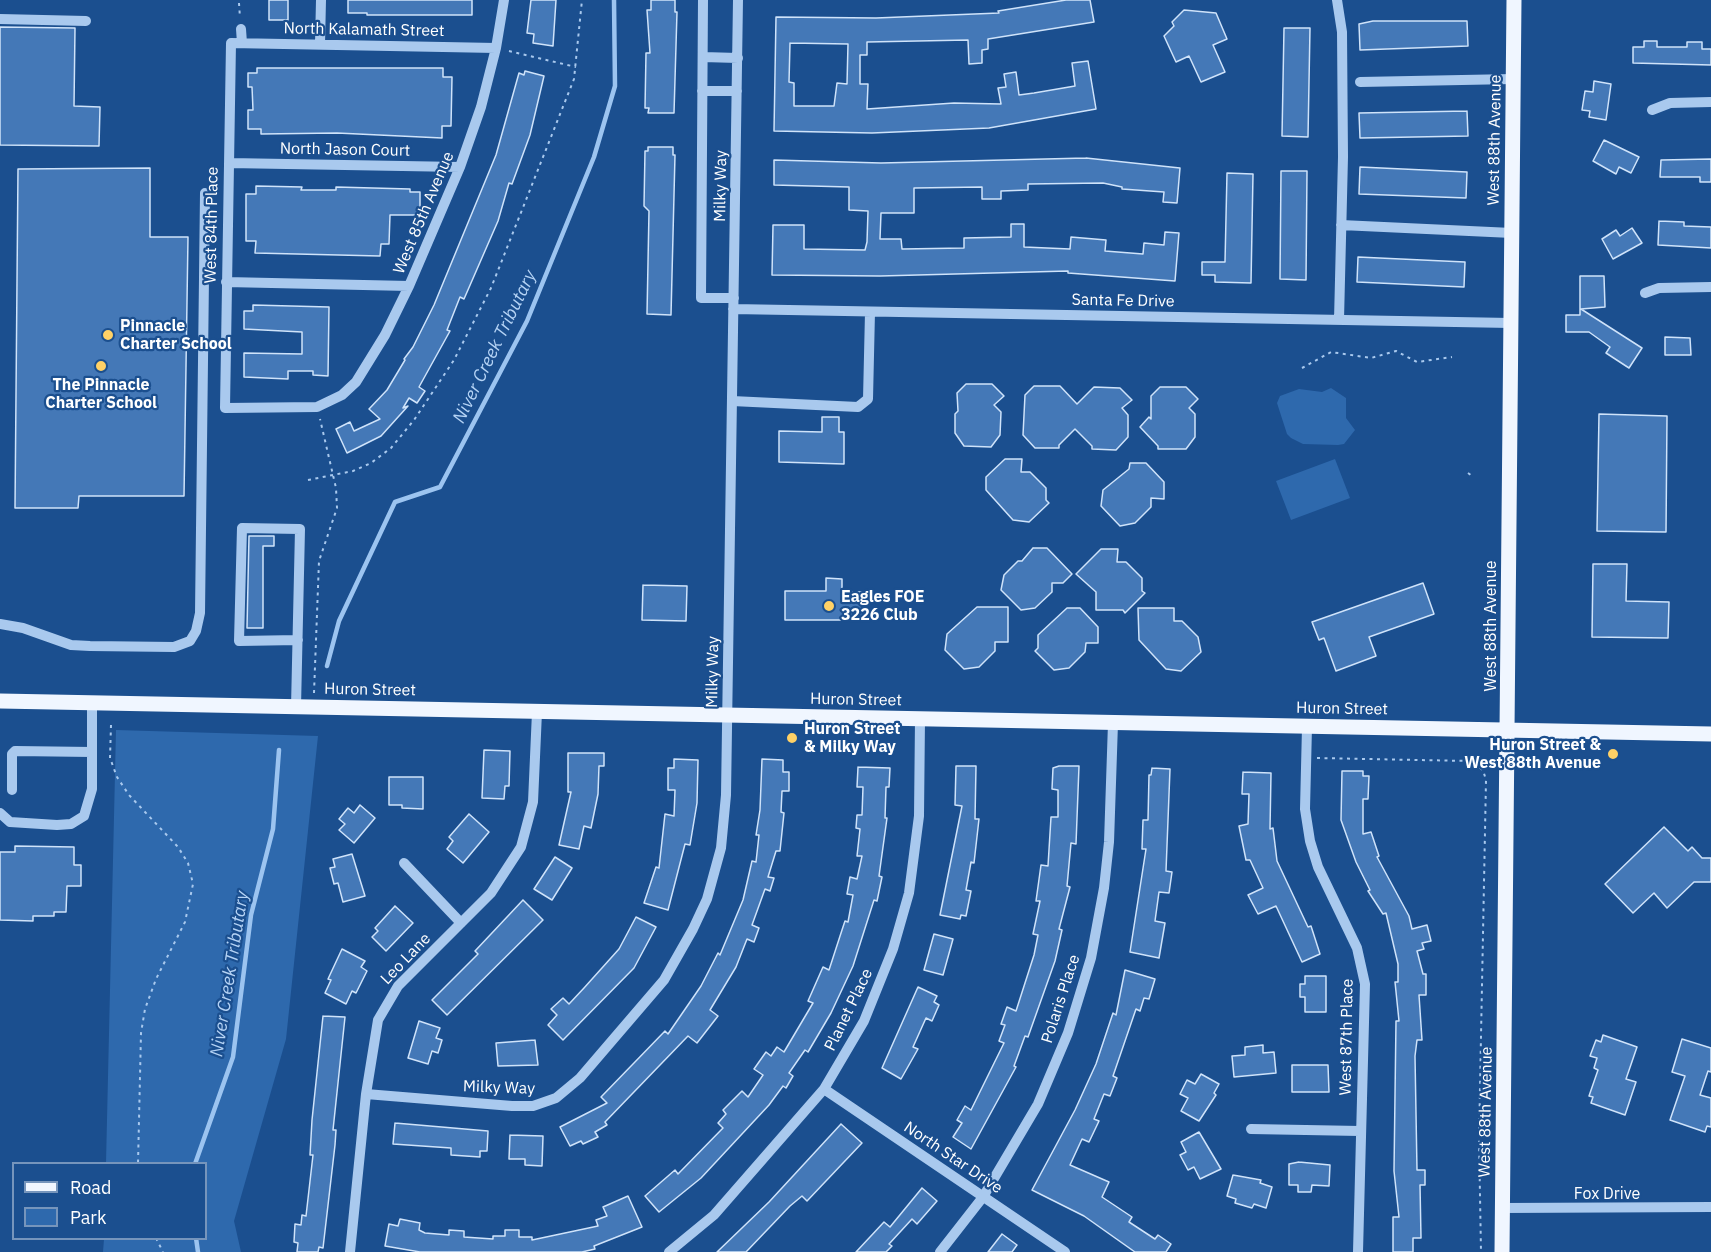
<!DOCTYPE html>
<style>
body{margin:0}
#map{position:relative;width:1711px;height:1252px;overflow:hidden;background:#1b4f8f;font-family:"IBM Plex Sans",sans-serif}
canvas{display:block}
.legend{position:absolute;left:12px;top:1162px;width:195px;height:78px;box-sizing:border-box;background:#1b4f8f;border:2px solid #7695bc;margin:0;padding:8px 10px;list-style:none;font-size:18px;color:#fff}
.legend li{display:flex;align-items:center;gap:12px;height:30px}
.legend b{width:30px;border:2px solid #7695bc}
</style>
<div id="map">
<canvas width="1711" height="1252"></canvas>
<ul class="legend">
<li><b style="height:8px;background:#f0f6ff"></b>Road</li>
<li><b style="height:16px;background:#2e69ad"></b>Park</li>
</ul>
</div>
<script>
const g = document.querySelector('canvas').getContext('2d');
g.lineJoin = 'round';
function fillPath(path, color) { g.fillStyle = color; g.fill(path, 'evenodd'); }
const shape = rows => new Path2D(rows.map(r => 'M' + r).join(''));
function trace(path, color, width, dash) { g.strokeStyle = color; g.lineWidth = width; g.lineCap = dash ? 'butt' : 'round'; g.setLineDash(dash || []); g.stroke(path); }
function drawText(font, color, halo, rows, align = 'center') {
  g.font = font + ' "IBM Plex Sans",sans-serif'; g.lineWidth = 4.5; g.setLineDash([]); g.textBaseline = 'middle'; g.strokeStyle = halo; g.fillStyle = color; for (const [text, x, y, turn = 0] of rows) {
    g.save(); g.translate(x, y); g.rotate((+turn || 0) * Math.PI / 180); g.textAlign = isNaN(turn) ? turn : align; if (halo) g.strokeText(text, 0, 0); g.fillText(text, 0, 0); g.restore();
  }
}
const green = shape([
 [1331,388,1346,398,1346,418,1355,430,1344,444,1338,445,1303,444,1291,438,1287,434,1277,403,1280,396,1299,389,1322,392],
 [1335,459,1350,498,1291,520,1276,481],
 [116,730,318,736,286,1039,234,1221,241,1252,103,1252,104,1239,206,1238,206,1164,106,1163]
]);
const stream = shape([
 [327,666,339,621,395,502,440,487,527,321,594,157,615,86,614,0],
 [195,1164,233,1057,251,915,273,829,279,750],
 [196,1238,198,1252]
]);
const building = shape([
 [269,0,288,0,288,20,269,20,269,0],
 [348,0,472,0,472,15,367,15,367,13,348,13,348,0],
 [531,0,556,0,553,46,533,43,534,34,527,33,531,0],
 [651,0,675,0,675,12,677,12,674,113,648,113,649,108,645,108,646,53,650,53,647,10,651,10,651,0],
 [1066,0,1090,0,1094,22,988,39,988,49,982,50,982,63,969,64,968,40,867,42,867,55,860,55,860,84,868,84,867,109,954,103,1001,104,998,88,1006,87,1004,74,1016,72,1019,95,1034,93,1075,86,1072,63,1088,61,1096,109,989,128,872,133,774,131,776,17,876,18,999,13,998,11,1066,0],
 [790,43,848,44,847,84,837,83,834,106,794,106,794,83,789,82,790,43],
 [1184,10,1216,13,1227,39,1213,45,1225,72,1201,82,1189,56,1176,62,1164,36,1174,26,1172,22,1184,10],
 [1373,21,1467,21,1468,46,1360,50,1359,24,1373,21],
 [0,27,75,28,74,106,100,107,99,146,0,145,0,27],
 [1284,28,1310,28,1308,137,1282,136,1284,28],
 [1644,41,1657,41,1657,47,1687,47,1687,42,1702,42,1702,49,1711,49,1711,65,1633,63,1633,47,1644,47,1644,41],
 [257,68,443,68,443,77,452,77,451,126,442,126,442,138,337,133,261,134,261,129,248,129,248,110,253,110,252,87,248,87,248,73,257,73,257,68],
 [525,71,544,76,530,135,512,184,509,183,498,221,464,299,460,297,447,330,450,331,419,387,425,391,417,403,409,398,403,408,408,406,381,436,347,453,336,429,350,422,354,431,380,419,369,409,387,390,405,360,404,359,413,347,434,305,496,155,519,73,524,75,525,71],
 [1594,81,1611,84,1606,120,1589,117,1590,111,1582,110,1585,91,1593,92,1594,81],
 [1467,111,1468,136,1360,138,1359,113,1467,111],
 [1604,140,1639,157,1631,173,1619,167,1616,174,1593,161,1604,140],
 [648,147,673,147,673,155,675,155,671,315,647,314,649,211,644,206,645,151,648,151,648,147],
 [1086,158,1180,168,1177,203,1163,202,1164,192,1122,189,1122,187,1103,183,1028,184,1028,190,1001,191,1001,199,982,199,982,187,914,188,914,213,881,213,880,239,901,239,902,249,964,248,964,238,1011,237,1011,224,1024,224,1024,247,1070,249,1071,237,1106,240,1105,251,1143,254,1144,243,1164,245,1165,232,1179,233,1175,281,1068,273,1068,271,880,276,772,275,773,225,804,225,804,249,865,250,867,242,868,211,849,210,849,187,774,185,774,160,881,163,1086,158],
 [1711,159,1711,182,1700,182,1700,177,1660,177,1661,160,1711,159],
 [1360,167,1467,172,1466,198,1359,194,1360,167],
 [150,168,150,237,188,237,184,496,79,496,78,508,15,508,18,169,150,168],
 [1281,171,1307,171,1306,280,1280,279,1281,171],
 [1227,173,1253,174,1251,283,1215,282,1215,275,1202,275,1202,262,1225,262,1227,173],
 [256,186,302,187,301,190,336,190,336,187,410,189,410,192,420,192,420,215,390,215,389,244,381,244,380,256,255,253,256,241,246,241,246,194,256,194,256,186],
 [1659,221,1684,222,1684,226,1711,227,1711,248,1658,245,1659,221],
 [1632,228,1642,243,1613,259,1602,239,1616,230,1620,236,1632,228],
 [1358,257,1465,262,1464,287,1357,282,1358,257],
 [1580,276,1604,276,1605,307,1581,309,1642,348,1629,368,1606,353,1610,347,1589,332,1566,332,1566,315,1580,315,1580,276],
 [253,305,329,307,328,376,313,375,313,371,288,371,288,379,244,377,244,353,302,354,302,332,244,329,244,311,253,311,253,305],
 [1665,337,1690,338,1691,355,1665,355,1665,337],
 [966,384,992,384,1004,396,994,405,1001,412,1000,435,991,447,964,446,955,433,955,414,958,411,957,393,966,384],
 [1034,386,1060,386,1077,404,1094,387,1120,388,1132,400,1122,408,1128,415,1128,437,1116,450,1092,449,1092,446,1075,429,1059,445,1059,448,1035,448,1023,435,1025,395,1034,386],
 [1160,387,1186,387,1198,399,1189,408,1195,414,1195,437,1186,449,1158,449,1158,446,1140,427,1149,417,1151,419,1151,396,1160,387],
 [1599,414,1667,416,1666,532,1597,531,1599,414],
 [822,417,839,417,839,432,844,432,844,464,779,462,779,431,822,432,822,417],
 [1005,459,1022,459,1021,472,1030,472,1046,488,1046,500,1049,503,1029,522,1013,520,986,490,986,477,1005,459],
 [1130,463,1146,463,1164,482,1164,499,1151,498,1151,507,1135,523,1120,526,1101,506,1103,490,1129,469,1130,463],
 [249,536,274,536,274,546,263,546,263,628,247,628,249,536],
 [1033,548,1047,548,1072,574,1063,583,1052,583,1052,592,1035,608,1021,610,1001,590,1004,575,1018,561,1022,561,1033,548],
 [1101,549,1118,549,1117,562,1126,562,1142,578,1142,591,1145,593,1125,613,1123,610,1096,610,1096,592,1076,574,1101,549],
 [1593,564,1627,564,1626,601,1669,602,1668,638,1592,637,1593,564],
 [826,578,842,579,842,592,866,592,866,620,785,620,785,591,826,591,826,578],
 [1423,583,1434,614,1369,637,1376,656,1336,671,1324,638,1319,640,1312,622,1423,583],
 [643,585,687,586,686,621,642,620,643,585],
 [977,607,1008,607,1008,642,995,642,995,651,979,667,964,669,945,650,947,634,977,607],
 [1067,608,1080,608,1098,627,1098,643,1086,643,1085,652,1069,668,1054,670,1035,651,1038,648,1038,635,1067,608],
 [1138,608,1174,608,1174,621,1182,621,1198,637,1201,652,1181,671,1166,669,1139,640,1138,608],
 [484,750,510,751,509,786,505,786,504,799,482,798,484,750],
 [568,753,604,753,604,766,599,766,598,794,591,828,584,826,579,849,559,845,571,792,568,792,568,753],
 [674,759,698,760,697,803,690,845,685,844,668,910,644,903,656,867,659,868,665,814,674,816,675,790,668,790,668,768,674,768,674,759],
 [762,759,783,760,783,772,789,772,789,791,782,791,781,812,784,813,780,851,776,851,768,877,774,878,770,891,765,889,752,925,759,928,754,942,747,939,736,967,710,1010,718,1016,697,1043,688,1036,605,1122,607,1125,595,1132,598,1137,583,1144,581,1141,570,1146,560,1127,607,1103,601,1097,665,1031,668,1034,701,986,718,953,720,955,743,900,752,861,756,862,759,835,756,835,760,810,762,759],
 [956,766,976,766,975,819,979,819,974,863,971,862,966,890,971,891,966,916,961,915,960,919,940,915,962,806,955,805,956,766],
 [1059,766,1079,766,1076,844,1071,843,1067,886,1070,887,1059,929,1062,930,1055,961,1028,1037,1025,1036,1014,1066,1016,1067,971,1149,953,1137,962,1123,957,1120,965,1106,971,1110,1004,1043,999,1041,1005,1025,1001,1024,1007,1007,1016,1011,1034,955,1038,935,1033,934,1040,901,1036,901,1041,865,1048,866,1051,817,1058,817,1058,790,1052,789,1053,768,1059,766],
 [858,767,890,768,889,787,886,787,885,818,887,818,879,876,882,877,877,901,874,900,853,966,831,1013,808,1052,805,1050,789,1073,793,1076,786,1088,783,1086,769,1105,701,1178,659,1212,645,1196,675,1170,678,1174,723,1128,718,1123,726,1114,723,1110,742,1091,748,1097,763,1075,754,1069,766,1052,771,1056,777,1047,784,1052,813,1003,808,1001,823,967,829,970,842,930,845,921,848,922,853,895,847,894,850,877,857,879,862,856,857,856,860,829,856,828,857,815,862,815,863,787,857,787,858,767],
 [1152,768,1170,769,1166,871,1172,872,1169,893,1159,892,1155,921,1165,923,1159,958,1130,952,1146,849,1142,849,1143,820,1148,820,1149,775,1151,775,1152,768],
 [1342,771,1363,771,1363,776,1369,776,1368,799,1363,799,1363,834,1371,832,1379,856,1377,857,1409,916,1412,929,1427,925,1431,941,1422,943,1424,949,1417,951,1423,974,1426,974,1426,995,1419,995,1422,1040,1417,1040,1415,1056,1417,1170,1425,1170,1425,1185,1420,1185,1421,1238,1413,1238,1413,1252,1393,1252,1393,1217,1399,1217,1394,1171,1396,1021,1399,1021,1395,982,1398,982,1398,964,1386,913,1383,914,1368,891,1370,890,1356,862,1341,820,1342,771],
 [1243,772,1271,773,1270,829,1273,828,1277,861,1308,927,1311,926,1320,954,1302,962,1276,906,1258,914,1248,895,1263,888,1250,860,1246,860,1239,826,1248,824,1249,794,1242,794,1243,772],
 [389,777,423,777,423,809,402,808,402,805,389,805,389,777],
 [360,805,375,818,354,843,339,830,345,824,339,819,348,808,354,813,360,805],
 [469,814,489,832,463,863,447,849,453,841,449,837,469,814],
 [1664,827,1688,851,1692,847,1702,858,1711,858,1711,882,1694,882,1667,908,1654,893,1633,913,1605,884,1664,827],
 [15,846,74,847,74,865,81,865,81,886,67,886,66,912,54,912,54,916,33,916,33,921,0,920,0,852,15,852,15,846],
 [352,854,365,896,343,902,338,883,334,884,330,868,335,867,333,859,352,854],
 [555,857,572,868,552,900,534,889,555,857],
 [523,900,543,920,447,1015,432,1000,478,954,475,951,523,900],
 [395,906,413,923,386,951,372,937,378,931,375,928,395,906],
 [636,917,656,927,634,968,563,1040,548,1025,557,1015,551,1009,563,998,569,1004,584,988,619,949,636,917],
 [934,934,953,939,943,975,924,970,934,934],
 [342,949,365,961,361,967,367,971,356,993,352,991,346,1004,325,993,331,980,328,979,342,949],
 [1125,970,1155,979,1149,999,1144,998,1140,1011,1136,1009,1113,1076,1117,1078,1110,1096,1104,1094,1094,1119,1099,1121,1089,1142,1082,1139,1070,1165,1109,1182,1102,1197,1132,1217,1129,1222,1155,1239,1158,1235,1171,1244,1166,1252,1135,1252,1084,1216,1032,1190,1075,1110,1096,1064,1113,1013,1116,1015,1125,970],
 [1305,976,1326,976,1326,1012,1305,1012,1305,997,1300,997,1300,984,1305,984,1305,976],
 [918,987,937,996,934,1002,939,1005,932,1021,926,1018,913,1047,918,1049,901,1079,882,1068,918,987],
 [323,1016,345,1017,333,1130,336,1130,335,1145,323,1248,319,1247,318,1252,297,1252,298,1243,294,1242,295,1224,301,1225,302,1215,306,1216,313,1155,310,1155,312,1120,323,1016],
 [419,1021,440,1028,436,1038,442,1040,438,1053,432,1051,428,1064,408,1058,419,1021],
 [1603,1035,1637,1047,1626,1079,1636,1082,1625,1115,1591,1103,1593,1097,1589,1096,1598,1070,1594,1068,1597,1058,1590,1056,1596,1040,1601,1042,1603,1035],
 [1682,1039,1711,1048,1711,1072,1708,1071,1700,1095,1711,1098,1711,1127,1707,1126,1705,1132,1670,1120,1685,1076,1672,1072,1682,1039],
 [535,1040,538,1065,498,1066,496,1043,535,1040],
 [1263,1045,1263,1053,1274,1052,1276,1073,1234,1077,1232,1056,1245,1055,1245,1047,1263,1045],
 [1292,1065,1328,1065,1329,1092,1292,1092,1292,1065],
 [1201,1074,1219,1084,1214,1093,1216,1095,1199,1121,1181,1111,1188,1098,1180,1094,1187,1080,1195,1084,1201,1074],
 [395,1123,488,1131,487,1151,480,1151,480,1157,451,1155,451,1148,393,1144,395,1123],
 [841,1124,862,1143,807,1201,802,1196,790,1206,746,1252,717,1252,769,1202,841,1124],
 [1199,1132,1221,1169,1200,1179,1194,1167,1188,1170,1180,1155,1186,1152,1181,1142,1199,1132],
 [510,1135,543,1136,542,1166,525,1165,525,1159,509,1159,510,1135],
 [1299,1162,1330,1165,1329,1186,1312,1185,1311,1192,1298,1192,1298,1185,1289,1185,1289,1164,1299,1162],
 [1233,1175,1261,1180,1260,1183,1272,1187,1266,1208,1254,1204,1252,1208,1235,1203,1236,1199,1227,1196,1233,1175],
 [922,1188,937,1201,917,1224,912,1219,889,1244,892,1246,886,1252,856,1252,884,1222,890,1227,922,1188],
 [628,1196,642,1227,594,1246,595,1249,582,1252,420,1252,385,1246,389,1224,398,1226,400,1219,420,1223,419,1230,425,1233,449,1235,449,1230,464,1231,464,1237,493,1239,493,1236,505,1236,505,1230,519,1230,519,1237,532,1237,532,1240,598,1226,596,1220,607,1216,603,1207,628,1196],
 [1002,1234,1017,1245,1012,1252,988,1252,1002,1234]
]);
const path = shape([
 [239,3,240,18],
 [509,51,576,67],
 [1302,368,1331,352,1371,358,1396,351,1417,362,1452,357],
 [1468,473,1472,476],
 [308,480,353,471,371,463,391,448,414,420,454,360,491,288,574,79,582,0],
 [314,693,319,561,337,508,336,488,320,419],
 [111,725,110,758,117,777,129,795,178,847,188,863,193,884,185,922,156,979,145,1009,141,1033,138,1164],
 [1317,758,1469,761,1483,770,1486,780,1479,1139,1481,1252],
 [156,1238,163,1252]
]);
const minor = shape([
 [703,0,701,298,734,298],
 [1337,0,1342,32,1343,157,1339,320],
 [0,19,86,21],
 [241,29,242,43],
 [320,44,321,0],
 [496,48,231,43,225,408,317,407,342,395,356,382,385,335,409,286,460,167,481,107,496,48,504,0],
 [703,57,738,58],
 [1360,82,1513,79],
 [702,91,737,91],
 [1652,110,1670,103,1711,102],
 [229,163,460,167],
 [1341,225,1512,233],
 [226,282,409,286],
 [1645,293,1659,288,1711,287],
 [733,309,1511,323],
 [732,401,858,407,868,399,870,312],
 [0,624,23,628,71,645,90,646,174,647,190,641,196,631,200,613,205,193],
 [296,707,300,529,242,528,239,641,298,640],
 [1307,727,1305,809,1310,841,1318,867,1357,948,1365,984,1358,1252],
 [12,790,12,754,15,751,92,752],
 [0,813,10,822,57,825,71,824,84,816,92,789,92,703],
 [404,863,461,923],
 [824,1089,1065,1252],
 [366,1094,512,1106,533,1106,556,1098,580,1078,664,980,693,929,707,899,721,848,726,795,738,0],
 [1251,1129,1360,1131],
 [1503,1208,1711,1207],
 [350,1252,366,1094,378,1020,398,986,491,893,521,847,533,802,537,712],
 [669,1252,714,1215,824,1089,864,1021,893,949,909,893,919,816,920,719],
 [940,1252,983,1197,1038,1104,1068,1033,1091,958,1104,888,1109,842,1113,723]
]);
const major = shape([
 [0,701,1711,734],
 [1502,1252,1514,0]
]);
const markers = [
 [108,335,6,"#ffd166"],
 [101,366,6,"#ffd166"],
 [829,606,6,"#ffd166"],
 [792,738,6,"#ffd166"],
 [1613,754,6,"#ffd166"]
];
const streetNames = [
 ["North Kalamath Street",364,30,1],
 ["West 88th Avenue",1495,140,-89],
 ["North Jason Court",345,150,1],
 ["Milky Way",721,186,-89],
 ["West 85th Avenue",424,213,-67],
 ["West 84th Place",212,225,-89],
 ["Santa Fe Drive",1123,301,1],
 ["West 88th Avenue",1491,626,-90],
 ["Milky Way",713,672,-89],
 ["Huron Street",370,690,1],
 ["Huron Street",856,700,1],
 ["Huron Street",1342,709,1],
 ["Leo Lane",406,959,-46],
 ["Polaris Place",1061,999,-72],
 ["Planet Place",849,1010,-64],
 ["West 87th Place",1347,1037,-89],
 ["Milky Way",499,1088,2],
 ["West 88th Avenue",1486,1112,-89],
 ["North Star Drive",953,1158,34],
 ["Fox Drive",1607,1194]
];
const poiNames = [
 ["Pinnacle",120,326],
 ["Charter School",120,344],
 ["The Pinnacle",101,385,"center"],
 ["Charter School",101,403,"center"],
 ["Eagles FOE",841,597],
 ["3226 Club",841,615],
 ["Huron Street",804,729],
 ["& Milky Way",804,747],
 ["Huron Street &",1601,745,"right"],
 ["West 88th Avenue",1601,763,"right"]
];
const waterNames = [
 ["Niver Creek Tributary",495,347,-64],
 ["Niver Creek Tributary",230,974,-81]
];
fillPath(green, '#2e69ad');
trace(stream, '#9cc4f0', 4.5);
fillPath(building, '#4478b7');
trace(building, '#cfe3fa', 1.5);
trace(path, '#a9c9ee', 2, [3, 4.5]);
trace(minor, '#a9c9ee', 10);
trace(major, '#f0f6ff', 15);
for (const [x, y, r, color] of markers) { const dot = new Path2D(); dot.arc(x, y, r, 0, 2 * Math.PI); g.fillStyle = color; g.fill(dot); trace(dot, '#1b4f8f', 2); }
drawText('16px', '#fff', '#1b4f8f', streetNames);
drawText('bold 16px', '#fff', '#1b4f8f', poiNames, 'left');
drawText('italic 18px', '#b5d3f5', '#1b4f8f', waterNames);
</script>
